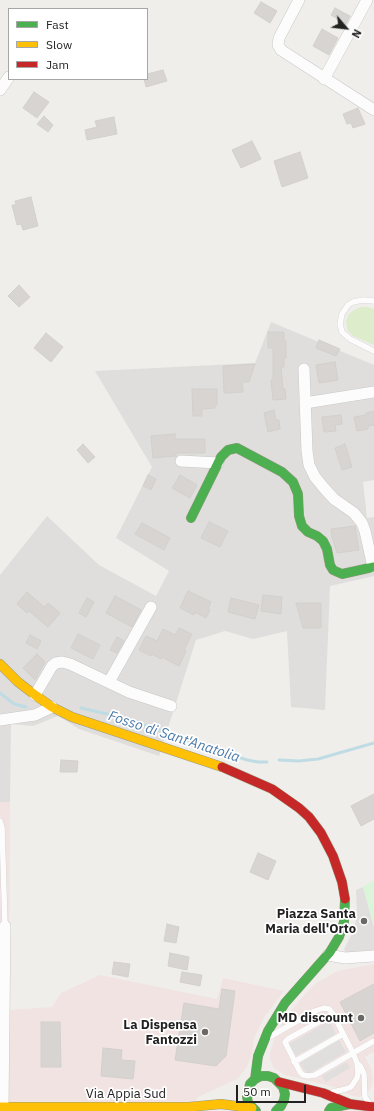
<!DOCTYPE html>
<style>
body{margin:0}
#map{position:relative;width:374px;height:1111px;overflow:hidden;background:#f0eeeb;font-family:"IBM Plex Sans",sans-serif}
canvas{display:block}
.legend{position:absolute;left:8px;top:8px;width:140px;height:72px;box-sizing:border-box;background:#fff;border:1px solid #a7a7a7;margin:0;padding:5px 7px;list-style:none;font-size:12px;color:#222}
.legend li{display:flex;align-items:center;gap:8px;height:20px}
.legend b{width:20px;border:1px solid #a7a7a7}
.north{position:absolute;left:326px;top:8px;width:40px;height:40px;-webkit-text-stroke:3px #fff;paint-order:stroke;rotate:118deg;font-size:11px;font-weight:700;line-height:16px;text-align:center;color:#222}
.north::after{content:'';display:block;margin:auto;width:14px;height:18px;background:#222;clip-path:polygon(50% 0,100% 100%,50% 72%,0 100%)}
.scale{position:absolute;left:236px;top:1085px;width:70px;height:18px;box-sizing:border-box;border:2px solid #222;border-top:0;padding-left:5px;font-size:12px;line-height:14px;white-space:nowrap;color:#222;-webkit-text-stroke:3px #fff;paint-order:stroke}
</style>
<div id="map">
<canvas width="374" height="1111"></canvas>
<ul class="legend">
<li><b style="height:5px;background:#4caf50"></b>Fast</li>
<li><b style="height:5px;background:#ffc107"></b>Slow</li>
<li><b style="height:5px;background:#c62828"></b>Jam</li>
</ul>
<div class="north">N</div>
<div class="scale">50 m</div>
</div>
<script>
const g = document.querySelector('canvas').getContext('2d');
g.lineJoin = 'round';
function fillPath(path, color) { g.fillStyle = color; g.fill(path, 'evenodd'); }
const shape = rows => new Path2D(rows.map(r => 'M' + r).join(''));
function trace(path, color, width, dash) { g.strokeStyle = color; g.lineWidth = width; g.lineCap = dash ? 'butt' : 'round'; g.setLineDash(dash || []); g.stroke(path); }
function drawText(font, color, halo, rows, align = 'center') {
  g.font = font + ' "IBM Plex Sans",sans-serif'; g.lineWidth = 3.5; g.setLineDash([]); g.textBaseline = 'middle'; g.strokeStyle = halo; g.fillStyle = color; for (const [text, x, y, turn = 0] of rows) {
    g.save(); g.translate(x, y); g.rotate((+turn || 0) * Math.PI / 180); g.textAlign = isNaN(turn) ? turn : align; if (halo) g.strokeText(text, 0, 0); g.fillText(text, 0, 0); g.restore();
  }
}
const residential = shape([
 [271,322,374,365,374,480,363,482,367,518,374,517,374,576,330,586,325,710,291,707,287,631,253,639,225,631,196,640,159,756,79,729,58,716,33,726,11,724,10,802,0,802,0,575,47,516,99,565,156,596,169,571,116,538,152,467,95,371,255,363]
]);
const commercial = shape([
 [0,802,10,802,9,1010,52,1007,61,993,100,975,217,999,223,978,284,991,265,1016,254,1038,252,1054,247,1067,237,1079,198,1097,189,1111,0,1111],
 [374,964,374,1052,365,1057,371,1068,373,1078,371,1087,368,1093,359,1097,353,1096,334,1087,285,1075,274,1068,270,1059,270,1054,274,1039,285,1018,306,993,316,983,338,971]
]);
const grass = shape([
 [361,307,368,307,374,309,374,345,353,336,348,331,347,328,346,321,349,314,354,310]
]);
const park = shape([
 [374,880,374,928,363,887]
]);
const parking = shape([
 [363,887,374,928,374,950,346,954,344,949,354,930,357,914,356,890],
 [329,1021,336,1034,296,1056,289,1044],
 [339,1040,346,1052,312,1072,307,1073,304,1070,300,1063],
 [347,1062,350,1068,326,1082,322,1076]
]);
const stream = shape([
 [0,693,14,704,26,707],
 [81,708,116,716,247,760,258,762,267,762],
 [279,760,299,761,318,759,374,743]
]);
const building = shape([
 [261,2,277,11,270,23,254,13,261,2],
 [335,8,350,16,346,24,331,15,335,8],
 [322,29,338,38,329,55,313,46,322,29],
 [163,70,167,81,146,87,144,79,147,79,147,74,163,70],
 [34,92,49,102,37,118,23,108,34,92],
 [358,108,365,124,353,128,351,123,347,124,343,114,358,108],
 [44,116,53,125,48,132,37,124,44,116],
 [114,117,117,134,87,140,85,130,97,127,95,121,114,117],
 [252,141,261,159,241,168,232,150,252,141],
 [300,152,308,178,282,187,274,161,300,152],
 [31,197,38,226,23,230,21,224,17,225,12,205,16,205,15,201,31,197],
 [19,285,30,297,19,307,8,296,19,285],
 [268,332,284,332,284,341,286,341,286,358,284,358,284,367,281,367,283,389,285,389,286,399,273,400,271,380,273,380,273,348,268,348,268,332],
 [46,333,63,347,51,362,34,348,46,333],
 [319,340,340,349,336,356,316,348,319,340],
 [335,362,338,380,319,383,316,365,335,362],
 [255,364,249,382,242,382,243,392,224,393,223,366,255,364],
 [192,389,217,389,217,405,215,405,215,408,202,409,202,416,193,416,192,389],
 [274,410,276,420,279,420,280,429,268,432,264,413,274,410],
 [374,411,374,425,368,426,368,429,357,431,354,417,366,415,366,413,374,411],
 [341,415,342,424,335,425,336,431,324,432,322,417,341,415],
 [175,434,175,439,205,439,205,453,176,453,176,456,153,458,151,436,175,434],
 [83,444,95,457,88,463,77,450,83,444],
 [345,444,352,467,342,470,335,448,345,444],
 [148,475,156,479,151,490,143,486,148,475],
 [180,475,197,485,190,498,172,488,180,475],
 [209,522,228,531,220,547,201,538,209,522],
 [142,523,170,538,164,550,135,534,142,523],
 [355,526,359,550,337,553,332,537,331,529,355,526],
 [188,591,211,602,208,609,210,610,206,618,195,612,194,615,180,608,188,591],
 [27,592,44,607,48,603,60,613,48,627,29,611,27,613,17,604,27,592],
 [263,595,282,597,281,614,261,611,263,595],
 [115,596,141,610,132,627,106,613,115,596],
 [87,598,94,602,86,617,79,613,87,598],
 [231,598,259,605,255,619,228,612,231,598],
 [296,603,321,603,321,628,303,628,296,603],
 [179,628,192,634,184,650,186,651,179,666,162,657,161,659,152,654,151,656,139,650,146,636,157,641,163,629,175,635,179,628],
 [78,634,100,645,93,659,71,648,78,634],
 [30,635,41,641,37,649,26,643,30,635],
 [117,637,124,641,117,653,110,650,117,637],
 [37,654,45,662,35,680,23,668,37,654],
 [61,760,78,761,77,772,60,772,61,760],
 [374,794,374,819,361,826,351,806,374,794],
 [258,853,276,861,268,880,250,872,258,853],
 [167,924,179,927,176,943,164,941,167,924],
 [170,953,189,957,187,970,168,966,170,953],
 [114,962,130,964,128,977,112,974,114,962],
 [182,972,202,975,200,986,180,982,182,972],
 [374,984,374,1033,360,1041,340,1002,374,984],
 [222,989,235,991,226,1056,216,1066,175,1060,184,1003,219,1009,222,989],
 [41,1022,60,1022,61,1067,41,1067,41,1022],
 [103,1048,122,1050,121,1060,135,1061,133,1079,101,1076,103,1048]
]);
const lane = shape([
 [374,301,363,300,353,302,348,305,342,314,340,324,342,332,350,339,374,351],
 [0,821,2,827,5,926],
 [333,1014,288,1039,285,1042,300,1072,303,1075,308,1076,315,1075,374,1041],
 [271,1036,315,1011,324,1008,329,1009,333,1014,353,1053,357,1063,358,1073,357,1078,351,1087,346,1089,333,1092],
 [294,1062,343,1034],
 [357,1063,361,1067,364,1074,365,1097,370,1104]
]);
const street = shape([
 [299,0,279,38,278,45,281,50,374,110],
 [324,79,367,0],
 [0,90,9,77],
 [304,369,307,451,309,465,315,477,324,488,334,499,354,513,362,523,365,531,373,567],
 [305,403,374,392],
 [181,461,218,463],
 [109,682,151,607],
 [35,695,52,666,56,663,62,662,70,664,129,692,171,706],
 [0,720,35,715,52,707],
 [328,955,345,958,374,956],
 [3,1107,5,926]
]);
const fast = shape([
 [191,518,221,457,228,450,237,448,282,472,293,482,298,494,299,516,302,526,308,532,317,536,323,541,327,549,330,565,333,570,342,574,374,567],
 [255,1079,258,1056,268,1031,285,1003,330,952,339,937,344,922,345,899],
 [256,1111,248,1103,247,1096,250,1084,255,1079,261,1076,268,1076,274,1078,283,1087,285,1094,284,1100,281,1106,276,1111],
 [329,1111,331,1108,350,1104]
]);
const slow = shape([
 [0,664,18,682,35,695,52,707,72,717,222,767],
 [0,1107,189,1107,221,1104,252,1108]
]);
const jam = shape([
 [222,767,272,789,299,808,309,817,321,833,333,856,342,882,345,899],
 [279,1082,323,1093,350,1104,374,1107]
]);
const markers = [
 [364,921,4,"#6a6968"],
 [361,1018,4,"#6a6968"],
 [205,1032,4,"#6a6968"]
];
const poiNames = [
 ["Piazza Santa",356,914],
 ["Maria dell'Orto",356,929],
 ["MD discount",353,1018],
 ["La Dispensa",197,1025],
 ["Fantozzi",197,1040]
];
const streetNames = [
 ["Via Appia Sud",126,1094]
];
const waterNames = [
 ["Fosso di Sant'Anatolia",174,737,18]
];
fillPath(residential, '#dfdedc');
fillPath(commercial, '#f1e3e1');
fillPath(grass, '#ddeccb');
fillPath(park, '#daf5da');
fillPath(parking, '#e0dfde');
trace(stream, '#bfdbe3', 3);
fillPath(building, '#d7d4d2');
trace(building, '#d3d0cc', 1);
trace(lane, '#c9c8c7', 6);
trace(street, '#c9c8c7', 12);
trace(fast, '#999a82', 10);
trace(slow, '#999a82', 10);
trace(jam, '#999a82', 10);
trace(lane, '#fdfcfc', 5.5);
trace(street, '#fdfcfc', 11);
trace(fast, '#4caf50', 9);
trace(slow, '#ffc107', 9);
trace(jam, '#c62828', 9);
for (const [x, y, r, color] of markers) { const dot = new Path2D(); dot.arc(x, y, r, 0, 2 * Math.PI); g.fillStyle = color; g.fill(dot); trace(dot, '#fff', 1.5); }
drawText('bold 13px', '#222', '#fff', poiNames, 'right');
drawText('13px', '#222', '#fff', streetNames);
drawText('italic 14px', '#4a7aab', '#fff', waterNames);
</script>
